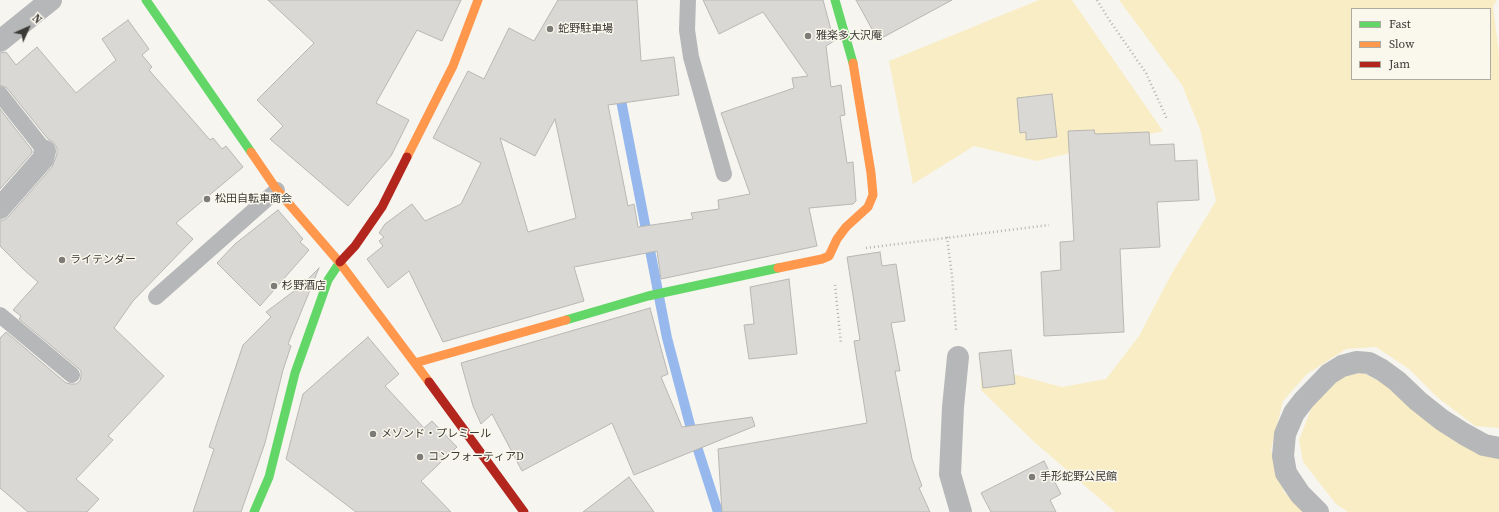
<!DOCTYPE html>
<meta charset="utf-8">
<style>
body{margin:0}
#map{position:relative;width:1499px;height:512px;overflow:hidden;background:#f6f5f0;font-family:"Source Serif 4",serif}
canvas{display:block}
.legend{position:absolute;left:1351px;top:8px;width:140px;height:72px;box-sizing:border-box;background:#faf7ec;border:1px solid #aeaba3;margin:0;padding:5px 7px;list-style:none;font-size:12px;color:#3b3a36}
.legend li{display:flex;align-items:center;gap:8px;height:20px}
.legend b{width:20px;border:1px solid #aeaba3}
.north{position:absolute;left:8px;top:8px;width:40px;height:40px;-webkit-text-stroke:3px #faf7ec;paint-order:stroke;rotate:45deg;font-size:11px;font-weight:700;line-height:16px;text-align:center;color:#3b3a36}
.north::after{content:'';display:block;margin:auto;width:14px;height:18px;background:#3b3a36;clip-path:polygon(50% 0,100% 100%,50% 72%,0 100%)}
</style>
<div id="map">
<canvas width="1499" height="512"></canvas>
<ul class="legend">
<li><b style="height:5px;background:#63d668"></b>Fast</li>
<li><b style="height:5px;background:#ff974d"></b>Slow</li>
<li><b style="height:5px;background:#b3261e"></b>Jam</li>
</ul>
<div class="north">N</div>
</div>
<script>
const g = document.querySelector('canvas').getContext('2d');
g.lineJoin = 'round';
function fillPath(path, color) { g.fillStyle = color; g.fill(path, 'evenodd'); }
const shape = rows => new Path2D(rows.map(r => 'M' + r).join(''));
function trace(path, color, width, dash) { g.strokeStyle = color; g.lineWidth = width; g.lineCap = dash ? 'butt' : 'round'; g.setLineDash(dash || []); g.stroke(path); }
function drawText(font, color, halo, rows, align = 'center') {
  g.font = font + ' "Source Serif 4","Noto Sans JP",serif'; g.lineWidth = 3; g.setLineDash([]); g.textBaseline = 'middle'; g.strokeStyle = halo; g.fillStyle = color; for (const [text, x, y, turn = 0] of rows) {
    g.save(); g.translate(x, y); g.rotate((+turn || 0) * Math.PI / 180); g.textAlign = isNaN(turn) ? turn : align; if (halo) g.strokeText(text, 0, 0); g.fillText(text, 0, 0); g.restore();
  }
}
const green = shape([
 [1039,0,1072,0,1163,131,1037,161,974,146,913,184,889,61],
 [1119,0,1497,0,1493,6,1499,54,1499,428,1475,426,1437,397,1409,369,1376,347,1346,349,1307,374,1283,401,1271,449,1284,492,1306,512,1115,512,1031,439,981,390,981,374,994,369,1062,387,1106,379,1139,336,1172,273,1216,201,1200,129,1182,85],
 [1352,9,1490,9,1490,79,1352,79],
 [1362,372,1393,389,1426,418,1476,453,1499,456,1499,512,1348,512,1336,504,1303,462,1299,440,1311,409,1335,379]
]);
const stream = shape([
 [619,90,667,338,690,425,718,512]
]);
const building = shape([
 [268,0,461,0,442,41,417,30,376,103,409,120,391,156,348,206,270,139,283,126,257,100,314,43,268,0],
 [558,0,637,0,641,61,674,57,679,95,608,105,628,206,634,204,638,227,693,219,691,213,719,209,718,200,750,194,721,113,794,88,792,78,808,76,763,12,719,34,703,0,823,0,834,41,826,46,831,87,841,85,845,115,840,116,847,163,853,162,856,201,853,204,809,208,817,246,661,279,657,251,574,267,584,301,443,342,409,271,388,288,367,259,383,246,379,241,384,237,379,233,385,224,412,204,425,221,461,204,481,163,433,138,468,71,484,79,509,28,534,41,558,0],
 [555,119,576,218,528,232,500,138,535,156,555,119],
 [856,0,952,0,878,40,856,0],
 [128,20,149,49,142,55,152,67,149,70,210,140,213,138,222,149,226,146,243,167,176,223,193,239,133,301,114,328,164,376,108,436,113,440,76,479,99,499,87,512,28,512,0,488,0,338,6,332,66,383,71,384,76,384,80,381,81,376,81,371,78,368,19,319,21,316,13,310,38,282,24,270,0,246,0,220,4,220,9,216,52,167,57,154,57,148,53,142,48,139,7,88,0,85,0,53,6,52,16,65,37,47,76,93,116,60,102,39,128,20],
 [1052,94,1057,137,1026,140,1026,132,1020,133,1017,98,1052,94],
 [0,109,32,150,32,153,0,189,0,109],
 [1094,130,1095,134,1149,132,1150,145,1174,144,1175,161,1197,160,1199,200,1157,202,1160,247,1120,249,1124,332,1044,336,1041,272,1061,270,1060,242,1074,241,1068,131,1094,130],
 [278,210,303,239,300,242,309,250,260,306,217,263,235,244,278,210],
 [880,252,882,266,896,264,905,321,891,323,900,371,895,371,912,459,922,486,919,488,930,512,722,512,718,449,867,423,854,341,860,340,847,257,880,252],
 [319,268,288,344,291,346,283,370,265,443,241,512,193,512,214,449,209,447,243,345,271,317,266,312,302,285,319,268],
 [789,279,797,354,749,359,744,325,754,324,750,287,789,279],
 [650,308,668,374,661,377,682,427,752,417,755,426,634,475,612,423,522,471,492,414,481,424,473,406,461,363,650,308],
 [368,337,399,374,385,386,424,428,432,421,457,447,421,481,451,512,356,512,286,459,303,394,368,337],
 [1011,350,1015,384,983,388,979,353,1011,350],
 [1044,461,1061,494,1050,500,1056,512,991,512,981,493,1044,461],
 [629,477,654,512,583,512,629,477]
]);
const path = shape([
 [1097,0,1108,18,1146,73,1167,119],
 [947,237,952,276,956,330],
 [866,248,1049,225],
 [835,285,841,344]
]);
const lane = shape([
 [688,0,687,30,691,57,724,174],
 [0,94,45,151],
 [156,297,277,190],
 [0,315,72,375]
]);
const street = shape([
 [0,41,51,0],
 [0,208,43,159,45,151],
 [958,357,953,407,950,474,961,512],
 [1318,512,1300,494,1286,473,1283,456,1285,434,1294,413,1304,400,1329,374,1342,366,1357,362,1369,363,1382,370,1397,381,1418,401,1442,420,1464,434,1484,445,1499,448]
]);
const fast = shape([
 [146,0,251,152],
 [835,0,853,63],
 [566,320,648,296,778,268],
 [254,512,269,477,295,373,328,280,340,262]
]);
const slow = shape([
 [251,152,277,190,340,263,429,382],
 [407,157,453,66,478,0],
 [778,268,822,259,829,256,837,239,846,227,868,207,873,195,871,173,853,63],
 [415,363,566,320]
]);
const jam = shape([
 [340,262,355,246,382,207,407,157],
 [429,382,524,512]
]);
const markers = [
 [550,29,4,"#7c7b77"],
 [808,36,4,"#7c7b77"],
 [207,199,4,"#7c7b77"],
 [62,260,4,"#7c7b77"],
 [274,286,4,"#7c7b77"],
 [373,434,4,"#7c7b77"],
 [420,457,4,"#7c7b77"],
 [1032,477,4,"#7c7b77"]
];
const poiNames = [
 ["蛇野駐車場",558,29],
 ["雅楽多大沢庵",816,36],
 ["松田自転車商会",215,199],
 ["ライテンダー",70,260],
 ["杉野酒店",282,286],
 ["メゾンド・プレミール",381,434],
 ["コンフォーティアD",428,457],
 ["手形蛇野公民館",1040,477]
];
fillPath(green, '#f9edc5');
trace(stream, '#96b8ed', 10);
fillPath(building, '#d9d8d4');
trace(building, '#b8b7b3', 1);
trace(path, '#b1b2b0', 2.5, [1, 3]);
trace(lane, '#b6b7b8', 16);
trace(street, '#b6b7b8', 22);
trace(fast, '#63d668', 9);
trace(slow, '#ff974d', 9);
trace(jam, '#b3261e', 9);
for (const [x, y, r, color] of markers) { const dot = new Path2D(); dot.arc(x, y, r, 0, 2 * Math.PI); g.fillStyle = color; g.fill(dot); trace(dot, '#faf7ec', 1.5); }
drawText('11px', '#3b3a36', '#faf7ec', poiNames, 'left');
</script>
